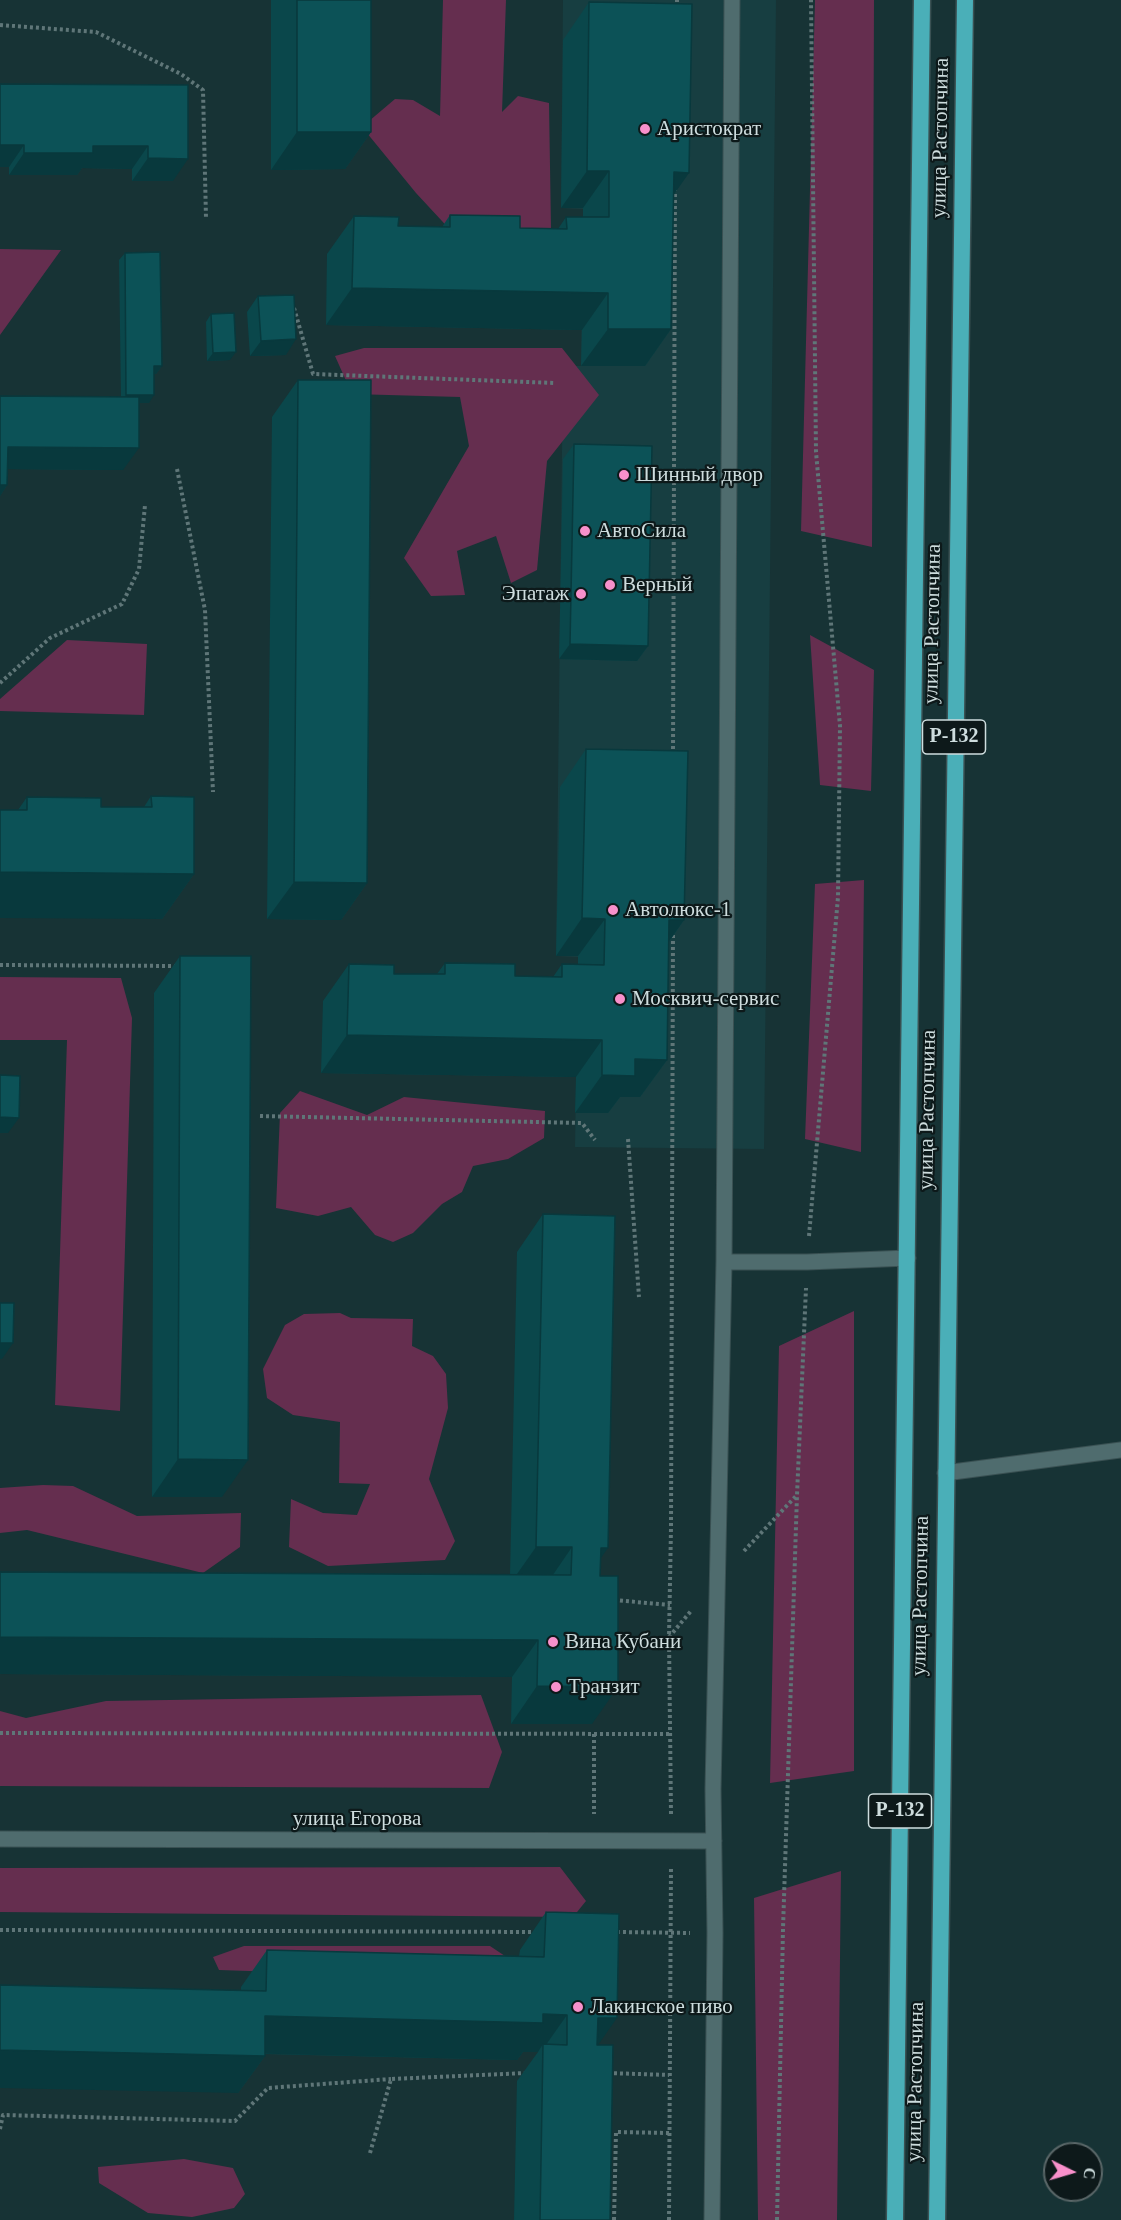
<!DOCTYPE html>
<meta charset="utf-8">
<style>
body{margin:0}
#map{position:relative;width:1121px;height:2220px;overflow:hidden;background:#173335;font-family:"Times New Roman",serif}
canvas{display:block}
.north{position:absolute;left:1043px;top:2142px;width:60px;height:60px;box-sizing:border-box;background:#0d191a;border:2px solid #5a6768;border-radius:50%;rotate:95deg;font-size:16px;font-weight:700;line-height:24px;text-align:center;color:#ceddde}
.north::after{content:'';display:block;margin:auto;width:21px;height:27px;background:#f890cb;clip-path:polygon(50% 0,100% 100%,50% 72%,0 100%)}
</style>
<div id="map">
<canvas width="1121" height="2220"></canvas>
<div class="north">С</div>
</div>
<script>
const g = document.querySelector('canvas').getContext('2d');
g.lineJoin = 'round';
function fillPath(path, color) { g.fillStyle = color; g.fill(path, 'evenodd'); }
const shape = rows => new Path2D(rows.map(r => 'M' + r).join(''));
function trace(path, color, width, dash) { g.strokeStyle = color; g.lineWidth = width; g.lineCap = dash ? 'butt' : 'round'; g.setLineDash(dash || []); g.stroke(path); }
function drawText(font, color, halo, rows, align = 'center') {
  g.font = font + ' "Times New Roman",serif'; g.lineWidth = 4.5; g.setLineDash([]); g.textBaseline = 'middle'; g.strokeStyle = halo; g.fillStyle = color; for (const [text, x, y, turn = 0] of rows) {
    g.save(); g.translate(x, y); g.rotate((+turn || 0) * Math.PI / 180); g.textAlign = isNaN(turn) ? turn : align; if (halo) g.strokeText(text, 0, 0); g.fillText(text, 0, 0); g.restore();
  }
}
const built = shape([
 [563,0,776,0,764,1149,575,1147,578,957,556,956,563,366,581,366,583,209,561,208]
]);
const green = shape([
 [443,0,506,0,502,112,518,96,549,103,551,229,454,234,416,193,362,127,395,99,413,100,440,116],
 [815,0,874,0,872,547,801,531],
 [0,249,61,250,0,335],
 [364,348,562,348,599,395,547,461,537,570,511,583,496,536,457,551,465,595,431,596,404,558,469,446,460,397,352,394,335,356],
 [810,635,874,670,871,791,820,785],
 [67,640,147,644,144,715,0,711,0,699],
 [864,880,861,1152,805,1139,815,884],
 [0,977,121,978,132,1018,120,1411,55,1405,67,1040,0,1040],
 [300,1091,367,1115,404,1097,545,1111,544,1138,508,1159,473,1166,462,1192,442,1204,413,1233,393,1242,375,1235,351,1207,318,1216,276,1208,280,1113],
 [854,1311,854,1771,770,1783,779,1346],
 [340,1313,351,1318,413,1319,412,1346,433,1356,446,1374,448,1408,429,1479,455,1541,445,1560,328,1566,289,1547,291,1499,323,1513,357,1515,370,1484,339,1483,340,1422,293,1415,267,1398,263,1369,285,1325,304,1314],
 [43,1485,73,1486,137,1516,241,1513,240,1547,203,1573,27,1530,0,1533,0,1488],
 [481,1695,502,1752,489,1788,0,1786,0,1711,26,1718,106,1701],
 [560,1867,586,1901,573,1917,0,1912,0,1868],
 [841,1871,837,2220,758,2220,754,1898],
 [244,1946,490,1946,505,1956,489,1979,219,1970,213,1957],
 [184,2159,233,2168,245,2194,234,2208,192,2217,148,2213,99,2183,98,2167]
]);
const path = shape([
 [677,8,677,0],
 [0,25,96,32,181,74,203,90,206,218],
 [294,308,313,374,555,383],
 [177,469,205,610,213,792],
 [0,683,50,638,122,604,139,569,145,505],
 [673,755,675,187],
 [0,965,176,966],
 [260,1116,582,1123,595,1140],
 [628,1139,639,1297],
 [809,1236,838,897,840,726,816,452,811,0],
 [744,1551,796,1496],
 [614,1600,670,1605],
 [669,1637,691,1611],
 [0,1733,670,1734],
 [594,1734,594,1814],
 [671,1814,669,1637,671,1528,673,931],
 [0,1930,537,1932],
 [617,1932,690,1933],
 [608,2073,669,2075],
 [0,2129,3,2115,235,2121,268,2088,391,2079],
 [370,2153,391,2079,526,2073],
 [614,2220,616,2132,669,2133],
 [669,2220,671,1867],
 [777,2220,783,1929,797,1495,806,1288]
]);
const minor = shape([
 [724,1262,807,1262,908,1258],
 [945,1473,1121,1450],
 [0,1839,714,1841],
 [712,2220,715,1933,713,1789,724,1262,732,0]
]);
const trunk = shape([
 [895,2220,922,0],
 [937,2220,965,0]
]);
const wall = shape([
 [271,0,371,0,371,132,345,169,271,170],
 [589,2,674,194,671,329,645,366,581,366,582,330,326,325,327,254,354,216,398,226,442,227,450,215,520,228,558,229,566,217,583,217,583,208,561,208,563,40],
 [0,84,188,85,173,181,132,181,132,169,82,168,77,175,9,175,9,167,0,167],
 [125,253,162,366,156,374,154,374,149,403,139,403,123,470,7,469,7,485,0,496,0,396,121,397,119,260],
 [258,296,286,355,250,356,247,312],
 [211,314,230,360,207,361,206,322],
 [298,380,367,883,341,920,267,919,272,417],
 [574,444,648,646,637,661,559,659,563,459],
 [586,749,684,920,669,942,667,1060,640,1097,620,1097,608,1113,575,1113,576,1077,321,1073,323,1001,349,964,394,974,437,974,445,963,515,976,553,977,562,964,578,965,578,956,556,956,560,787],
 [151,796,194,874,162,919,18,810,27,797,101,807,144,807],
 [180,956,222,1497,152,1497,154,993],
 [543,1214,600,1559,592,1724,511,1724,512,1677,0,1674,0,1572,510,1575,517,1252],
 [546,1912,598,2045,610,2220,514,2220,517,2081,538,2052,523,2052,517,2060,265,2054,265,2056,238,2093,241,1987,267,1950,519,1956,520,1950]
]);
const shadedWall = shape([
 [297,132,371,132,345,169,271,170],
 [0,145,24,145,9,167,0,167],
 [93,146,148,146,132,169,82,168,77,175,9,175,24,153],
 [148,158,188,159,173,181,132,181],
 [587,171,609,171,583,208,561,208],
 [674,172,689,173,663,210],
 [352,288,608,293,582,330,326,325],
 [608,329,671,329,645,366,581,366],
 [296,339,286,355,250,356,261,341],
 [236,352,230,360,207,361,213,353],
 [154,366,162,366,156,374,148,374],
 [126,395,154,395,149,403,121,403],
 [8,447,139,448,123,470,0,469],
 [0,485,7,485,0,496],
 [570,644,648,646,637,661,559,659],
 [0,872,194,874,162,919,0,918],
 [294,882,367,883,341,920,267,919],
 [582,918,605,919,578,956,556,956],
 [669,920,684,920,658,957],
 [347,1035,602,1040,576,1077,321,1073],
 [635,1059,667,1060,640,1097,620,1097,608,1113,575,1113,602,1075],
 [0,1117,19,1118,8,1133,0,1133],
 [0,1343,13,1343,2,1359,0,1359],
 [178,1459,248,1460,222,1497,152,1497],
 [536,1547,572,1547,546,1585,510,1584],
 [601,1548,608,1548,582,1585],
 [0,1637,538,1640,512,1677,0,1674],
 [537,1686,618,1687,592,1724,511,1724],
 [543,2014,567,2015,543,2049,543,2044,538,2052,523,2052,517,2060,239,2053,265,2016],
 [598,2018,617,2018,591,2055],
 [0,2050,265,2056,238,2093,0,2088]
]);
const building = shape([
 [297,0,371,0,371,132,297,132,297,0],
 [589,2,692,4,689,173,674,172,671,329,608,329,608,293,352,288,354,216,399,217,398,226,450,227,450,215,520,216,520,228,567,229,566,217,609,217,609,171,587,171,589,2],
 [0,84,188,85,188,159,148,158,148,146,93,146,93,153,24,153,24,145,0,145,0,84],
 [160,252,162,366,154,366,154,395,126,395,125,253,160,252],
 [294,295,296,339,261,341,258,296,294,295],
 [234,313,236,352,213,353,211,314,234,313],
 [298,380,371,380,367,883,294,882,298,380],
 [0,396,139,397,139,448,8,447,7,485,0,485,0,396],
 [574,444,652,446,648,646,570,644,574,444],
 [586,749,688,751,684,920,669,920,667,1060,635,1059,635,1076,602,1075,602,1040,347,1035,349,964,394,965,394,974,445,974,445,963,515,964,515,976,562,977,562,964,604,965,605,919,582,918,586,749],
 [151,796,194,797,194,874,0,872,0,810,27,810,27,797,101,798,101,807,152,807,151,796],
 [180,956,251,956,248,1460,178,1459,180,956],
 [0,1075,20,1076,19,1118,0,1117,0,1075],
 [543,1214,615,1216,608,1548,601,1548,600,1576,618,1576,618,1687,537,1686,538,1640,0,1637,0,1572,571,1575,572,1547,536,1547,543,1214],
 [0,1303,14,1303,13,1343,0,1343,0,1303],
 [546,1912,619,1914,617,2018,598,2018,597,2045,613,2045,610,2220,540,2220,543,2044,567,2045,567,2015,543,2014,543,2023,265,2016,265,2056,0,2050,0,1985,266,1991,267,1950,544,1957,546,1912]
]);
const markers = [
 [645,129,6,"#f890cb"],
 [624,475,6,"#f890cb"],
 [585,531,6,"#f890cb"],
 [610,585,6,"#f890cb"],
 [581,594,6,"#f890cb"],
 [613,910,6,"#f890cb"],
 [620,999,6,"#f890cb"],
 [553,1642,6,"#f890cb"],
 [556,1687,6,"#f890cb"],
 [578,2007,6,"#f890cb"]
];
const shields = [
 [954,737,63],
 [900,1811,63]
];
const shieldNames = [
 ["Р-132",954,737],
 ["Р-132",900,1811]
];
const poiNames = [
 ["Аристократ",657,129],
 ["Шинный двор",636,475],
 ["АвтоСила",597,531],
 ["Верный",622,585],
 ["Эпатаж",569,594,"right"],
 ["Автолюкс-1",625,910],
 ["Москвич-сервис",632,999],
 ["Вина Кубани",565,1642],
 ["Транзит",568,1687],
 ["Лакинское пиво",590,2007]
];
const streetNames = [
 ["улица Растопчина",941,138,-89],
 ["улица Растопчина",933,624,-89],
 ["улица Растопчина",928,1110,-89],
 ["улица Растопчина",921,1596,-89],
 ["улица Егорова",357,1819],
 ["улица Растопчина",916,2082,-89]
];
fillPath(built, '#173e41');
fillPath(green, '#652e4f');
trace(minor, '#3a5153', 17);
trace(trunk, '#3a5153', 19);
trace(path, '#5f7678', 4, [3, 3]);
trace(minor, '#4f6c6e', 15);
trace(trunk, '#4aafb8', 16);
fillPath(wall, '#0a474b');
fillPath(shadedWall, '#08393d');
fillPath(building, '#0c5257');
trace(building, '#08393d', 1.5);
for (const [x, y, r, color] of markers) { const dot = new Path2D(); dot.arc(x, y, r, 0, 2 * Math.PI); g.fillStyle = color; g.fill(dot); trace(dot, '#0d191a', 2); }
for (const [x, y, w] of shields) { const box = new Path2D(); box.roundRect(x - w / 2, y - 17, w, 34, 4.5); g.fillStyle = '#0d191a'; g.fill(box); trace(box, '#ceddde', 1.5); }
drawText('bold 20px', '#ceddde', null, shieldNames);
drawText('21px', '#ceddde', '#0d191a', poiNames, 'left');
drawText('21px', '#ceddde', '#0d191a', streetNames);
</script>
